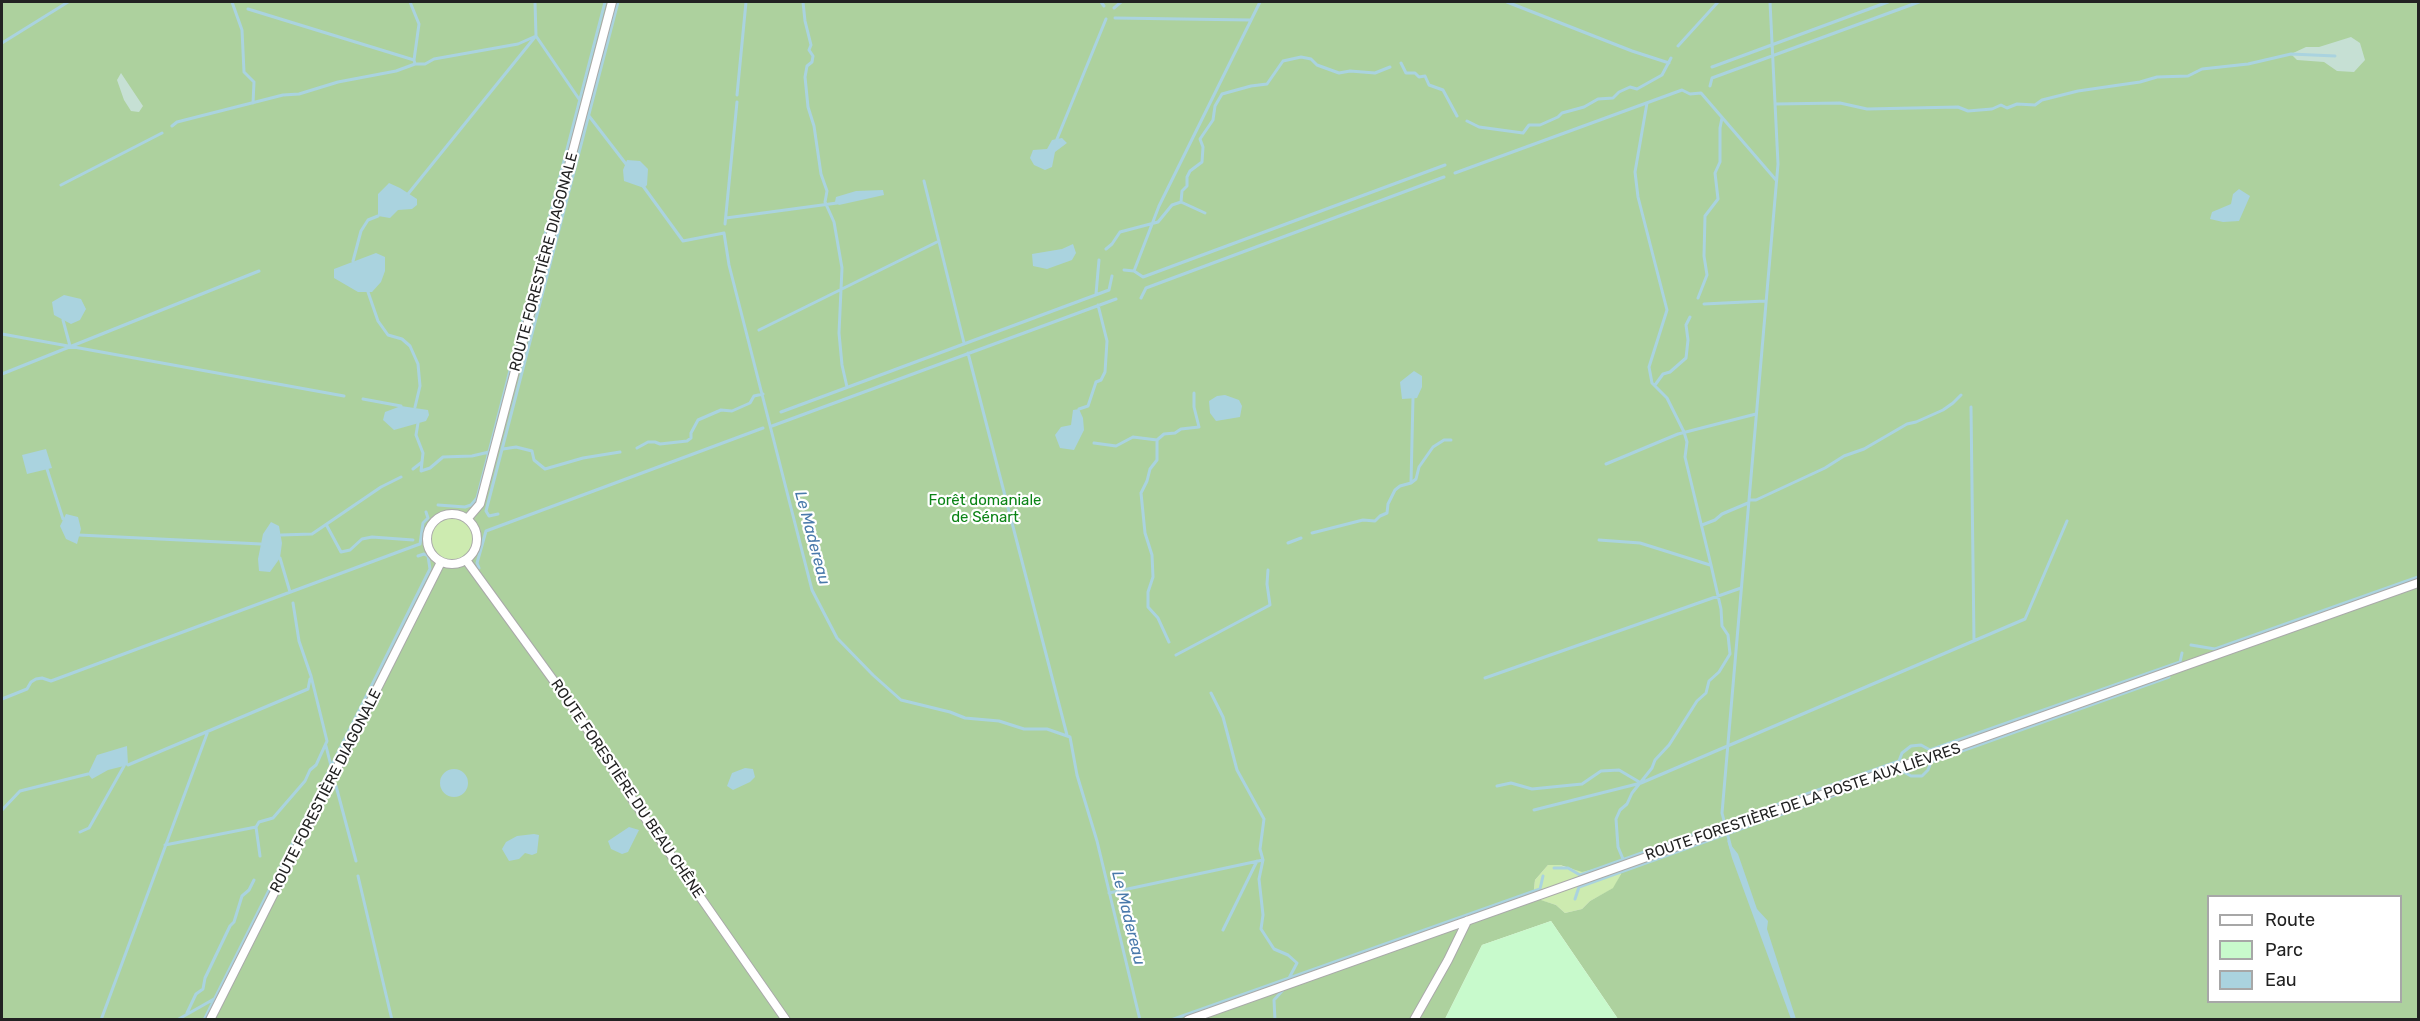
<!DOCTYPE html>
<meta charset="utf-8">
<style>
body{margin:0}
#map{position:relative;width:2420px;height:1021px;overflow:hidden;background:#f2efe9;font-family:Rubik,sans-serif}
canvas{display:block}
.frame{position:absolute;inset:0;border:3px solid #222;pointer-events:none}
.legend{position:absolute;left:2207px;top:895px;width:195px;height:108px;box-sizing:border-box;background:#fff;border:2px solid #a7a7a7;margin:0;padding:8px 10px;list-style:none;font-size:18px;color:#222}
.legend li{display:flex;align-items:center;gap:12px;height:30px}
.legend b{width:30px;border:2px solid #a7a7a7}
</style>
<div id="map">
<canvas width="2420" height="1021"></canvas>
<div class="frame"></div>
<ul class="legend">
<li><b style="height:8px;background:#fff"></b>Route</li>
<li><b style="height:16px;background:#c8facc"></b>Parc</li>
<li><b style="height:16px;background:#aad3df"></b>Eau</li>
</ul>
</div>
<script>
const g = document.querySelector('canvas').getContext('2d');
g.lineJoin = 'round';
function fillPath(path, color) { g.fillStyle = color; g.fill(path, 'evenodd'); }
const shape = rows => new Path2D(rows.map(r => 'M' + r).join(''));
function trace(path, color, width, dash) { g.strokeStyle = color; g.lineWidth = width; g.lineCap = dash ? 'butt' : 'round'; g.setLineDash(dash || []); g.stroke(path); }
function drawText(font, color, halo, rows, align = 'center') {
  g.font = font + ' Rubik,sans-serif'; g.lineWidth = 4.5; g.setLineDash([]); g.textBaseline = 'middle'; g.strokeStyle = halo; g.fillStyle = color; for (const [text, x, y, turn = 0] of rows) {
    g.save(); g.translate(x, y); g.rotate((+turn || 0) * Math.PI / 180); g.textAlign = isNaN(turn) ? turn : align; if (halo) g.strokeText(text, 0, 0); g.fillText(text, 0, 0); g.restore();
  }
}
const grass = shape([
 '430 538a22 22 0 1 1 44 0a22 22 0 1 1-44 0Z',
 [1614,864,1621,874,1614,888,1590,901,1582,909,1565,913,1556,905,1540,900,1534,889,1535,880,1548,865,1560,865,1568,869]
]);
const forest = shape([
 [2,2,2418,2,2418,1019,1618,1019,1551,921,1482,945,1445,1019,2,1020],
 [446,517,461,518,472,530,474,542,471,549,459,559,445,559,439,556,432,547,431,532,435,525],
 [1614,864,1621,874,1613,888,1590,901,1582,909,1565,913,1556,905,1541,900,1534,889,1535,880,1548,865,1560,865,1582,872],
 [2208,896,2400,896,2400,1002,2208,1002]
]);
const wetland = shape([
 [2351,37,2360,43,2365,60,2354,72,2337,71,2324,62,2297,60,2291,54,2306,47,2319,47],
 [121,73,143,106,139,112,131,111,124,100,117,80]
]);
const park = shape([
 [1551,921,1618,1019,1445,1019,1482,945]
]);
const water = shape([
 [1062,138,1067,143,1055,152,1052,167,1045,170,1034,165,1030,158,1033,150,1047,149,1052,140],
 [627,160,640,161,648,169,647,185,644,188,624,181,623,170],
 [389,183,400,188,417,199,417,205,412,209,398,210,390,218,378,216,378,194],
 [2239,189,2250,196,2239,221,2223,222,2210,219,2212,212,2231,204,2233,194],
 [883,190,884,195,839,205,835,202,836,197,856,191],
 [1073,244,1076,253,1072,260,1047,269,1033,266,1032,254,1062,249],
 [376,253,385,257,385,271,381,282,372,292,358,292,334,278,334,269],
 [64,295,81,299,86,309,80,320,71,324,54,315,52,302],
 [1414,371,1422,376,1422,387,1417,398,1402,399,1400,382],
 [1225,395,1239,400,1242,406,1240,417,1216,421,1210,413,1209,401,1217,396],
 [401,406,428,410,429,415,426,421,394,430,383,420,385,412],
 [1079,409,1083,418,1084,430,1074,450,1060,448,1055,435,1061,427,1071,425,1073,410],
 [46,449,52,468,27,474,22,455],
 [66,514,78,517,81,529,77,544,66,539,60,526],
 [271,522,279,526,282,543,280,558,270,572,259,571,258,559,263,534],
 [127,746,128,765,108,770,92,779,88,774,97,755],
 [745,768,753,769,755,777,750,782,733,790,727,786,732,773],
 '440 783a14 14 0 1 1 28 0a14 14 0 1 1-28 0Z',
 [629,827,639,830,628,852,622,854,611,849,608,841],
 [534,834,539,835,537,853,532,855,525,853,519,859,509,861,502,849,506,842,517,836],
 [1727,840,1738,854,1757,909,1768,921,1767,929,1796,1019,1791,1019,1732,858]
]);
const stream = shape([
 [232,2,242,30,244,72,254,82,253,103],
 [410,2,419,24,414,60],
 [535,2,536,36,579,99],
 [803,2,805,21,811,45,809,50,813,56,812,62,807,66,805,77,808,107,814,126,821,174,827,191,825,202,834,222,842,268,839,333,842,365,847,387],
 [1101,2,1104,6],
 [1507,2,1632,51,1669,63],
 [1114,8,1121,2],
 [248,9,414,60,415,64],
 [1115,18,1250,20],
 [2,43,68,2],
 [1678,46,1718,2],
 [1401,63,1406,73,1415,73,1419,77,1425,76,1429,85,1443,90,1457,116],
 [1712,67,1888,2],
 [1710,86,1712,78,1919,2],
 [737,95,746,2],
 [1775,104,1840,103,1867,109,1958,107,1968,111,1992,109,2001,105,2007,108,2017,104,2035,105,2042,100,2078,91,2140,82,2157,77,2188,76,2202,69,2248,64,2291,54,2335,56],
 [589,116,626,164],
 [1467,121,1479,127,1523,133,1529,125,1540,125,1558,117,1562,113,1584,107,1598,99,1613,98,1619,92,1630,87,1637,89,1662,75,1671,58],
 [172,126,177,122,283,95,299,94,338,82,396,71,415,64,425,64,434,59,518,44,536,36],
 [1057,139,1106,19],
 [1455,173,1682,90,1690,94,1701,93,1776,180],
 [924,181,964,343],
 [61,185,162,133],
 [643,186,683,241,724,233,729,265,812,590,837,638,873,675,901,700,950,712,965,718,999,721,1024,729,1047,729,1070,737,1077,775,1097,841,1140,1020],
 [408,194,535,37],
 [1181,202,1205,213],
 [726,218,837,203],
 [725,224,737,102],
 [1106,249,1112,244,1120,232,1158,222,1172,205,1181,202,1182,191,1187,186,1187,177,1190,171,1202,162,1203,147,1200,139,1213,120,1215,106,1222,94,1251,86,1267,84,1283,61,1301,57,1311,59,1317,65,1339,73,1350,71,1375,73,1390,67],
 [353,261,361,231,368,220,378,216],
 [1124,270,1134,271,1159,206,1260,2],
 [1134,271,1143,277,1445,165],
 [368,292,378,321,388,335,402,339,410,346,418,364,420,386,415,407],
 [1096,294,1099,260],
 [1141,298,1146,288,1444,177],
 [1698,298,1707,275,1704,256,1705,216,1718,199,1715,173,1720,162,1720,128,1722,118],
 [1704,304,1765,301],
 [63,320,70,346],
 [759,330,939,241],
 [2,334,344,396],
 [968,353,1067,735],
 [2,374,259,271],
 [1655,385,1663,374,1670,372,1686,358,1688,340,1686,325,1690,317],
 [363,399,401,406],
 [1971,407,1974,641],
 [1079,409,1088,406,1096,382,1101,380,1105,372,1107,341,1098,305],
 [781,412,1109,290,1112,276],
 [772,426,1116,299],
 [1157,440,1164,434,1175,433,1181,429,1199,427,1194,407,1194,393],
 [1094,443,1116,446,1133,437,1157,440,1157,460,1150,469,1147,481,1141,493,1145,533,1152,555,1153,577,1148,592,1148,607,1158,618,1169,642],
 [637,448,648,442,655,442,660,444,687,441,691,438,691,433,698,420,721,410,732,411,750,403,754,396,763,394],
 [503,449,516,447,532,451,534,460,545,469,583,458,620,452],
 [422,462,421,471,430,468,443,457,472,456,489,452],
 [1606,464,1678,434,1756,414],
 [47,469,63,519],
 [413,469,422,462,423,453,416,435,418,423],
 [1411,483,1416,479,1419,467,1433,447,1444,440,1451,440],
 [1749,500,1756,500,1825,468,1844,456,1864,449,1907,424,1916,422,1943,410,1953,403,1961,395],
 [438,505,465,507,471,505,477,498,605,2],
 [498,514,489,516,486,511,618,2],
 [1702,525,1715,520,1722,514,1748,503],
 [327,526,341,552,350,550,362,539,372,537,413,540],
 [1312,533,1363,520,1375,521,1380,516,1387,513,1388,504,1395,490,1400,486,1411,483,1413,398],
 [79,535,261,544],
 [281,535,312,534,381,487,401,477],
 [1599,540,1640,543,1710,565],
 [1288,543,1301,538],
 [280,558,290,592],
 [479,568,477,563,486,531,763,428],
 [2191,645,2215,649,2418,577],
 [1176,655,1270,605,1267,584,1268,570],
 [1485,678,1741,588],
 [1211,693,1223,717,1237,770,1264,819,1260,849,1263,860,1259,879,1263,915,1261,929,1274,949,1288,955,1297,963,1288,980],
 [2,699,27,689,31,682,36,679,42,678,51,681,417,545,420,544,423,523,428,518,426,512],
 [326,746,331,766],
 [128,765,308,689,310,679],
 [336,786,356,861],
 [1497,786,1511,783,1532,789,1582,784,1601,771,1619,770,1641,783],
 [2,810,20,791,88,774],
 [1534,810,1641,783,2025,619,2067,521],
 [80,832,89,828,124,766],
 [165,845,256,827],
 [1731,848,1722,813,1778,164,1770,2],
 [260,856,256,827,259,822,273,818,305,781,310,770,316,765,327,741,311,676,299,641,293,603],
 [1623,859,1618,847,1616,819,1620,810,1627,804,1632,793,1652,768,1655,760,1669,745,1697,701,1706,693,1709,681,1719,672,1730,654,1728,635,1722,626,1721,609,1711,565,1685,457,1687,442,1684,432,1667,398,1652,383,1649,367,1667,310,1638,197,1635,172,1647,103],
 [1554,868,1568,868,1580,875,1899,761,1902,753,1911,746,1921,745,1930,750,2180,662,2182,653],
 [358,876,392,1020],
 [1109,893,1263,860],
 [1575,899,1579,887,1902,771,1911,776,1922,776,1928,770,1931,762,2169,677],
 [1223,930,1257,861],
 [187,1013,196,994,203,989,205,978,230,926,234,922,242,896,249,890,254,880],
 [101,1020,208,731],
 [177,1020,214,999],
 [204,1020,430,569,428,556,424,554,418,556],
 [1171,1020,1540,889,1543,876],
 [1275,1020,1274,1000,1283,990]
]);
const street = shape([
 '427 539a25 25 0 1 1 50 0a25 25 0 1 1-50 0Z',
 [468,518,480,504,612,2],
 [466,560,575,710,634,802,786,1020],
 [210,1020,441,562],
 [1188,1020,2418,583],
 [1414,1020,1448,960,1467,921]
]);
const streetNames = [
 ["ROUTE FORESTIÈRE DIAGONALE",544,262,-75],
 ["ROUTE FORESTIÈRE DU BEAU CHÊNE",627,789,56],
 ["ROUTE FORESTIÈRE DIAGONALE",326,791,-63],
 ["ROUTE FORESTIÈRE DE LA POSTE AUX LIÈVRES",1803,802,-19]
];
const parkNames = [
 ["Forêt domaniale",985,501],
 ["de Sénart",985,518]
];
const waterNames = [
 ["Le Madereau",812,538,75],
 ["Le Madereau",1128,918,76]
];
fillPath(grass, '#cdebb0');
fillPath(forest, '#add19e');
fillPath(wetland, '#c6e0d4');
fillPath(park, '#c8facc');
fillPath(water, '#aad3df');
trace(stream, '#aad3df', 3);
trace(street, '#a9a9a9', 10);
trace(street, '#fff', 8);
drawText('15px', '#222', '#fff', streetNames);
drawText('15px', '#0c8416', '#fff', parkNames);
drawText('italic 16px', '#4a7aab', '#fff', waterNames);
</script>
